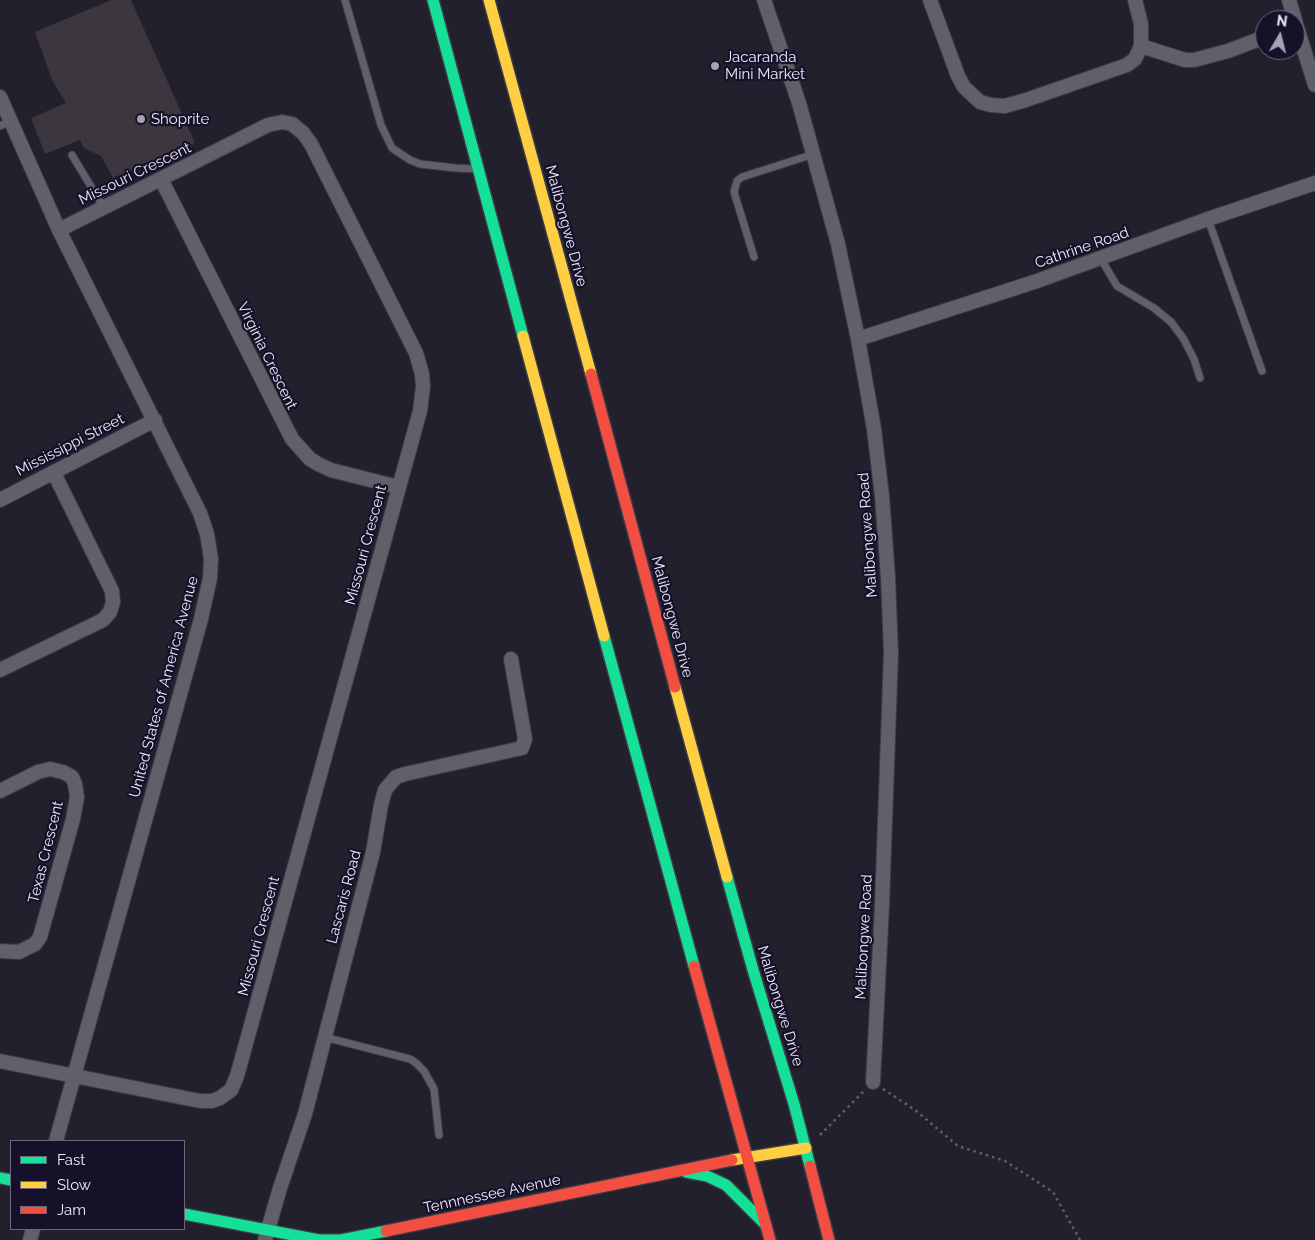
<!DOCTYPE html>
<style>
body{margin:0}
#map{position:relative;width:1315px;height:1240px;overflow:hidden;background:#22202d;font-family:Raleway,sans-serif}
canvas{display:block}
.legend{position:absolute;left:10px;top:1140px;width:175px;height:90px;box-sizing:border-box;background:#161128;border:1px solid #6c677c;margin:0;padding:6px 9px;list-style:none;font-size:15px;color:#ece9fa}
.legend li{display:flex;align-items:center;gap:10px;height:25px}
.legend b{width:25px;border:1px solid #6c677c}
.north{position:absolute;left:1255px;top:10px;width:50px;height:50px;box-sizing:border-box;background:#161128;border:1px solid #6c677c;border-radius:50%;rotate:8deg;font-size:14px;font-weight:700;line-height:20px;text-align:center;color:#ece9fa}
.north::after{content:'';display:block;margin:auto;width:18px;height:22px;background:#a5a3b2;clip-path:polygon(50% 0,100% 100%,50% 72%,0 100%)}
</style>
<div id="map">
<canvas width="1315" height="1240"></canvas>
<ul class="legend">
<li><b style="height:6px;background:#16e098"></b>Fast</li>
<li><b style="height:6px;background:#ffcf43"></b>Slow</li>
<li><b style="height:6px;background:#f24e42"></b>Jam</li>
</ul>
<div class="north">N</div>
</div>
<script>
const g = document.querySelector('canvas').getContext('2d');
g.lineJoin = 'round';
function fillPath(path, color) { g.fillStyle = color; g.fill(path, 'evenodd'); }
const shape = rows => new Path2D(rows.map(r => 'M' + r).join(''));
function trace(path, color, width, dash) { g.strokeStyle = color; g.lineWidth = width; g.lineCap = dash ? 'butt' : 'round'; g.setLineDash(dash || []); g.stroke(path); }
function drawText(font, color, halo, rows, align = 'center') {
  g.font = font + ' Raleway,sans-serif'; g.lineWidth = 4.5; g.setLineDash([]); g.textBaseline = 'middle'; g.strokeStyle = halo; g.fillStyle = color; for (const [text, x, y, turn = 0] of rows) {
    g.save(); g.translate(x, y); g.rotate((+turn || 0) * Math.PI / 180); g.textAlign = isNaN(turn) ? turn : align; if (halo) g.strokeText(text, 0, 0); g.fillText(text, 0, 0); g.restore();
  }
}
const building = shape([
 [111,0,131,0,195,143,113,178,101,156,84,148,80,140,45,154,31,118,66,103,52,80,35,32]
]);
const path = shape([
 [883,1089,915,1110,958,1146,1005,1161,1053,1192,1080,1240],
 [820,1135,864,1091]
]);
const lane = shape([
 [345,0,381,125,392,148,410,160,420,164,455,168,476,169],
 [0,126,10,121],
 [72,155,104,208],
 [1208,219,1262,371],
 [754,257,734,192,737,181,742,177,814,154],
 [1101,259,1117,286,1154,308,1171,322,1183,338,1194,359,1200,378],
 [324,1037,410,1059,416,1063,424,1071,434,1089,439,1135]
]);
const street = shape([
 [764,0,799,103,838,244,858,339,874,429,882,496,888,577,891,653,882,906,873,1082],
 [930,0,958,76,964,87,980,102,991,105,1005,106,1026,100,1127,65,1135,59,1141,46,1141,24,1135,0],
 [1289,0,1295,20],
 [1295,21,1315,85],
 [1141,46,1185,60,1194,60,1228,51,1265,37],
 [0,97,59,230,200,513,207,534,211,559,210,578,201,619,56,1141],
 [161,179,292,439,310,459,318,464,331,470,398,487],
 [858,339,1037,281,1208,219,1315,183],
 [0,500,155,420],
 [0,670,103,620,110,612,113,602,112,591,54,473],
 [0,791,38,772,50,769,63,772,72,777,75,784,77,797,73,819,40,937,35,944,19,952,0,951],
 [0,1061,200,1101,212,1101,220,1098,231,1090,237,1076,420,411,423,387,422,374,416,353,311,144,303,133,292,124,282,122,268,125,59,230],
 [30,1240,33,1229],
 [265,1240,280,1188,305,1114,373,852,381,805,385,790,396,777,405,774,522,748,525,739,511,659]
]);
const fast = shape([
 [433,0,523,336],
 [604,636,694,966],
 [727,877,753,970,794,1104,810,1166],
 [686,1172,707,1176,726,1185,764,1223],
 [0,1178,11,1180],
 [184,1214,319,1240,341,1240,386,1231]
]);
const slow = shape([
 [489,0,591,374],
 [523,336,604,636],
 [675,687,727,877],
 [732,1160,806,1148]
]);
const jam = shape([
 [591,374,675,687],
 [694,966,770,1240],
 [810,1166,829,1240],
 [386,1231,732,1160]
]);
const markers = [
 [715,66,5,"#a5a3b2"],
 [141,119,5,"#a5a3b2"]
];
const poiNames = [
 ["Jacaranda",725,57],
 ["Mini Market",725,74],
 ["Shoprite",151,119]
];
const streetNames = [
 ["Missouri Crescent",135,174,-26],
 ["Malibongwe Drive",566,226,75],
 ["Cathrine Road",1082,248,-19],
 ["Virginia Crescent",267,356,64],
 ["Mississippi Street",70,445,-27],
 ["Malibongwe Road",868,535,-94],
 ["Missouri Crescent",366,545,-75],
 ["Malibongwe Drive",672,617,75],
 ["United States of America Avenue",164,687,-75],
 ["Texas Crescent",46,852,-76],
 ["Lascaris Road",344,897,-75],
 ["Missouri Crescent",259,936,-75],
 ["Malibongwe Road",864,937,-87],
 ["Malibongwe Drive",780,1006,73],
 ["Tennnessee Avenue",492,1194,-12]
];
fillPath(building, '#3c363e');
trace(lane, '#3d3b46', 9);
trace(street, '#3d3b46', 16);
trace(fast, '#3d3b46', 14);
trace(slow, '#3d3b46', 14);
trace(jam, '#3d3b46', 14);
trace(path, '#615f69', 2.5, [2.5, 4]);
trace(lane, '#615f6a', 7);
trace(street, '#615f6a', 14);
trace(fast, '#16e098', 11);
trace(slow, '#ffcf43', 11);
trace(jam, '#f24e42', 11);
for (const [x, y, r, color] of markers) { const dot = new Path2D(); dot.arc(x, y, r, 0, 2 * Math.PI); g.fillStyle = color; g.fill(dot); trace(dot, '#161128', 2); }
drawText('15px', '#ece9fa', '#161128', poiNames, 'left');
drawText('15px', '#ece9fa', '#161128', streetNames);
</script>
